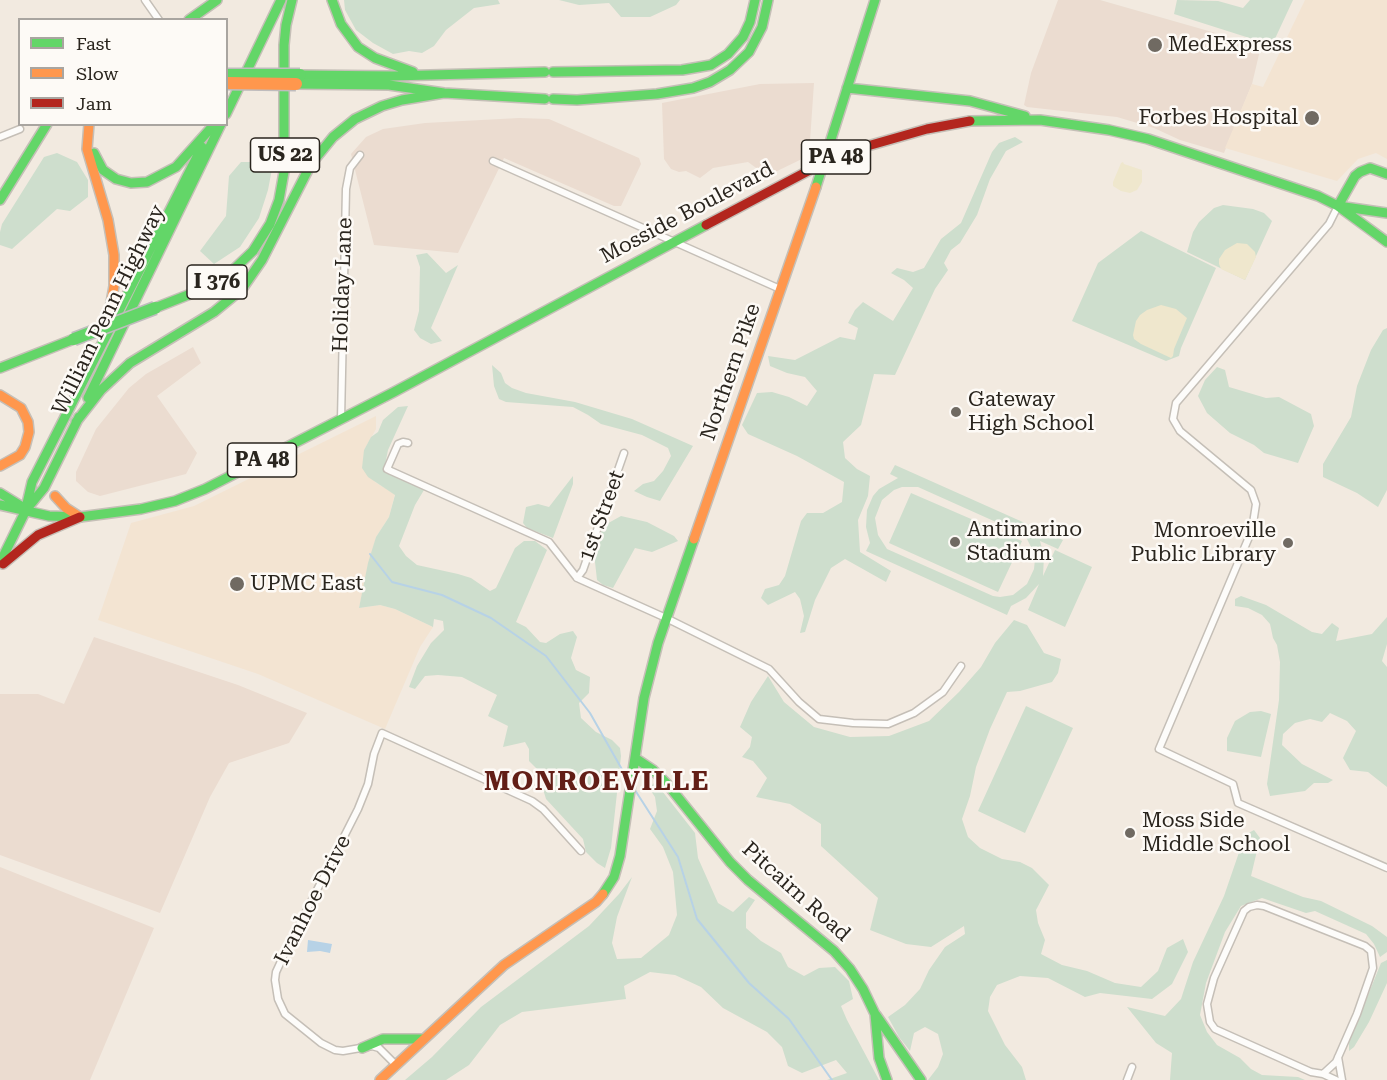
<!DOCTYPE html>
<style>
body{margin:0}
#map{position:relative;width:1387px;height:1080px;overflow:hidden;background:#f2eae0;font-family:"Roboto Serif",serif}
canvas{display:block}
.legend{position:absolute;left:18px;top:18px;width:210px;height:108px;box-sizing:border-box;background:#fdfaf6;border:2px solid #a9a5a0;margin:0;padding:8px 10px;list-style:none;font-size:18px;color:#2a251e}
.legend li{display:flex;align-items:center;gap:12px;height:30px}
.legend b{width:30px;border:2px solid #a9a5a0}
</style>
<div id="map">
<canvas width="1387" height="1080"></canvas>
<ul class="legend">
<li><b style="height:8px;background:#63d668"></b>Fast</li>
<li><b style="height:8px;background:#ff974d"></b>Slow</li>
<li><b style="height:8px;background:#b3261e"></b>Jam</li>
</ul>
</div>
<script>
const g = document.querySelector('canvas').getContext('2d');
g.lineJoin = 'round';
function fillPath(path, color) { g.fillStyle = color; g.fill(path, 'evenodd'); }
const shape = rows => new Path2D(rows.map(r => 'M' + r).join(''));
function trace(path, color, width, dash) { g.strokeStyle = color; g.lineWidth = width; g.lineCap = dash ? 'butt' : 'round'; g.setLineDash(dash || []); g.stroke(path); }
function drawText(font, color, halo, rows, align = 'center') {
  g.font = font + ' "Roboto Serif",serif'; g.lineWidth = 5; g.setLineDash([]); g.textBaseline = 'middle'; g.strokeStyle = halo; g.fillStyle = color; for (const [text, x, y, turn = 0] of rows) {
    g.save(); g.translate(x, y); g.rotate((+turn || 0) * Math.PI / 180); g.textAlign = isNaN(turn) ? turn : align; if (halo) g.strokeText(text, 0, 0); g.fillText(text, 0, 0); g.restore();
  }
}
const commercial = shape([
 [1058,0,1100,0,1261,46,1252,84,1224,153,1180,140,1154,128,1117,117,1027,107,1024,105,1031,73],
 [814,83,810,141,806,157,771,174,759,170,748,162,713,168,700,178,686,171,679,172,671,169,664,159,662,103,760,84],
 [519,118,549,119,639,158,641,164,621,206,614,206,504,158,458,253,374,245,351,154,366,137,383,129,425,123],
 [193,347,201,363,157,396,197,453,186,474,100,496,88,492,76,481,76,472,96,429,129,388,146,374],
 [94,637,238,685,307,713,289,743,229,763,210,797,160,913,0,855,0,694,38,694,64,704],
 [0,867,154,928,90,1080,0,1080]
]);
const built = shape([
 [1305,0,1387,0,1387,159,1376,153,1358,159,1337,181,1225,148,1252,84,1263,87],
 [376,416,376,429,364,450,375,482,395,494,389,517,376,537,359,608,380,605,395,609,433,627,420,647,385,729,258,674,98,620,131,523,194,506]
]);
const green = shape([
 [344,0,498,0,500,4,474,8,446,30,434,46,422,53,409,51,393,54,373,43,356,30,345,10],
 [559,0,680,0,676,5,650,17,621,17,609,3,579,5],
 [1177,0,1218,1,1243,8,1250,0,1293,0,1273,43,1262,42,1174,14],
 [1015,137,1023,142,1006,151,990,179,977,215,960,243,951,250,944,263,948,270,935,289,895,375,874,374,861,425,843,442,845,458,857,469,870,476,868,496,858,520,860,552,891,571,886,582,845,559,831,568,815,600,805,632,800,633,804,616,800,599,795,592,768,605,761,598,765,589,779,585,785,576,801,521,807,513,823,513,842,502,844,482,797,456,748,434,742,425,757,393,772,392,789,397,807,406,817,391,805,377,787,373,770,366,768,356,795,360,840,337,855,340,858,328,848,323,855,310,863,302,893,321,913,288,904,280,891,273,897,268,913,272,924,268,941,239,961,223,992,152,999,143],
 [57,153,77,162,88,180,88,197,70,211,57,209,12,249,0,245,0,232,2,224,44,157],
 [241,162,261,162,272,169,268,190,259,218,240,247,214,264,200,251,226,216,229,176],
 [1223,205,1253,209,1264,213,1272,221,1245,280,1187,252,1193,232,1199,222,1214,208],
 [1141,231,1216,268,1181,348,1179,356,1166,361,1072,321,1098,263],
 [427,253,446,273,458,265,431,328,442,341,431,344,420,338,414,330,419,311,420,267,416,255],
 [1387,328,1387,490,1378,507,1357,493,1323,477,1323,464,1351,417,1357,386,1371,350,1383,330],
 [492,365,501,373,505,383,512,388,526,393,575,402,632,419,693,446,660,501,647,497,634,491,643,484,654,481,663,471,671,456,668,448,642,435,601,424,588,415,573,407,506,402,499,399,494,386],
 [1217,367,1225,370,1229,387,1266,398,1279,397,1311,414,1314,426,1298,463,1264,453,1254,445,1230,433,1207,413,1198,396,1205,380],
 [408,406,388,450,384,470,388,473,424,490,415,505,399,546,406,556,417,565,458,574,471,578,490,591,496,588,515,548,524,541,535,541,547,550,516,622,526,627,540,642,546,643,560,634,573,631,577,637,571,658,576,670,590,677,589,693,579,703,581,718,596,732,612,740,620,748,621,756,611,848,605,868,597,863,586,852,583,839,546,799,543,789,547,779,529,761,529,749,525,742,503,747,508,726,488,716,497,695,462,677,438,675,425,676,415,689,409,687,417,666,431,643,444,630,443,621,434,619,433,627,395,609,380,605,359,608,368,563,376,537,389,517,395,495,368,477,362,468,364,450,371,437,378,432,383,420,398,407],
 [895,465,1063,540,1058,549,1040,541,1044,556,1043,576,1055,550,1092,567,1065,627,1028,610,1039,584,1026,598,1011,606,1007,615,866,551,870,543,866,527,867,510,873,496,879,489,898,478,890,474],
 [902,487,918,487,1025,535,1033,551,1035,559,1034,569,1027,584,1013,595,1000,597,993,596,887,549,878,535,875,518,882,500,894,490],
 [573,476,573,484,553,538,527,528,523,523,526,507,538,504,549,507],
 [911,493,1022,541,998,592,889,543],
 [621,516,647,522,674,536,678,541,652,552,635,548,613,588,603,585,597,580,594,553,603,526],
 [1241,596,1266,605,1312,632,1322,634,1332,623,1339,628,1336,641,1372,634,1387,617,1387,644,1382,661,1387,667,1387,787,1368,772,1350,770,1343,758,1356,731,1347,721,1330,713,1322,722,1310,719,1295,723,1283,734,1282,745,1302,764,1333,780,1328,783,1314,783,1305,791,1270,796,1267,784,1279,700,1280,662,1277,645,1273,638,1270,624,1262,615,1248,608,1235,606,1235,599],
 [1014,620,1027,625,1044,653,1061,659,1058,673,1052,682,1020,691,1007,692,990,729,976,767,970,796,962,819,968,837,980,848,1002,859,1020,862,1032,868,1049,885,1036,910,1038,923,1045,940,1041,954,1062,965,1087,971,1115,983,1141,987,1158,971,1167,948,1183,939,1188,952,1172,984,1152,999,1100,993,1085,997,1048,978,1020,976,997,985,990,997,988,1011,1005,1045,1022,1067,1026,1080,928,1080,938,1067,943,1054,938,1034,925,1027,914,1033,910,1051,899,1037,888,1017,905,1005,920,989,929,970,945,947,965,934,964,926,931,947,906,944,870,930,878,898,821,846,821,824,790,804,756,797,767,778,753,761,742,757,750,747,752,737,740,727,751,702,768,676,784,702,814,727,850,737,889,736,929,721,959,692,981,667,995,643],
 [1026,706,1073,728,1025,833,978,811],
 [1261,711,1271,714,1261,757,1227,751,1227,738,1235,721,1250,712],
 [655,782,695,833,698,858,718,903,733,912,749,897,755,900,746,913,746,928,761,941,781,953,788,967,804,976,819,968,835,967,849,981,853,999,841,1006,847,1020,879,1080,827,1080,847,1073,836,1060,802,1073,788,1066,782,1047,767,1032,723,1008,701,987,675,975,650,972,624,986,626,999,522,1012,500,1025,469,1065,446,1080,405,1080,432,1057,481,1007,589,926,619,894,632,877,617,917,612,943,617,959,641,958,669,935,677,915,675,893,673,872,663,847,650,829,657,811,655,797,649,788],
 [1254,830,1260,838,1251,876,1303,897,1321,901,1372,926,1387,937,1387,952,1380,957,1374,944,1366,934,1315,911,1306,913,1262,898,1241,906,1225,932,1206,983,1200,1015,1207,1032,1217,1045,1240,1058,1251,1069,1262,1075,1298,1077,1305,1080,1170,1080,1172,1053,1156,1043,1127,1007,1165,1016,1181,999,1193,962,1224,896,1245,835],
 [1387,960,1387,983,1369,1022,1354,1047,1349,1051,1349,1042,1381,963]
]);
const sand = shape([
 [1123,162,1124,164,1142,170,1142,182,1137,190,1130,193,1121,191,1113,186,1113,182,1121,163],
 [1237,243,1247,244,1255,252,1256,257,1245,280,1221,269,1219,264,1219,259,1225,250],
 [1161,305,1176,309,1187,318,1174,349,1173,356,1171,358,1141,344,1134,339,1133,335,1136,321,1140,315,1147,310]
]);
const water = shape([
 [308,940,332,944,330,953,320,951,307,952]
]);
const stream = shape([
 [370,554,392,582,442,595,491,618,546,656,590,713,628,780],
 [633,787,678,857,697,919,749,983,789,1019,832,1080]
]);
const street = shape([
 [145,0,159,20],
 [0,137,20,129],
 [493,161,780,289],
 [1338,206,1329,224,1176,403,1173,419,1180,431,1251,490,1256,504,1252,530,1159,749,1233,784,1238,803,1387,868],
 [341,419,346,189,350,168,360,155],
 [408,443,403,442,398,444,387,469,391,471,549,542,577,578,666,618,769,669,799,702,819,719,853,723,888,724,914,713,943,692,961,666],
 [577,578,583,570,624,453],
 [1257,905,1264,906,1365,946,1371,951,1373,968,1357,1014,1336,1062,1323,1074,1311,1072,1215,1029,1210,1022,1207,1004,1214,978,1244,911,1249,907,1257,905],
 [1338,1057,1342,1080],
 [395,1064,379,1048,372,1046,343,1051,335,1050,321,1043,285,1014,278,999,275,980,276,972,283,957,358,809,368,784,374,754,382,733,532,801,543,809,581,851],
 [1323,1074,1336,1080],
 [1127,1080,1132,1067]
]);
const fast = shape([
 [332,0,341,24,358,47,375,58,413,72],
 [189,20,217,0],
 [553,72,682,70,711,65,728,54,743,37,750,22,755,0],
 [300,75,392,76,545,72],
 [296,84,389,85,444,93,545,99],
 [847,88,970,101,1025,116],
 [553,99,577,100,657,94,693,88,710,82,730,70,749,52,762,27,768,0],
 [226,114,281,0],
 [970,121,1040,120,1109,130,1148,139,1318,196,1338,206,1387,242],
 [94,153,103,170,116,179,131,183,147,182,176,167,211,128],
 [1387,174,1370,168,1360,172,1355,176,1338,206,1387,213],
 [816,187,875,0],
 [0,200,47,124],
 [155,308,198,291,231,272,253,251,270,224,279,200,284,172,284,45,286,25,292,0],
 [0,368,74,339],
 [88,398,221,124],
 [76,422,101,390,130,363,214,312,242,289,262,260,311,164,333,137,355,119,382,106,402,100,444,93],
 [0,493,21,506],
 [0,505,49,516,80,517,141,509,175,501,205,489,394,392,706,225],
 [26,508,32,482,202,147],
 [0,563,26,510,44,488,79,417],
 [635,758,653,770,668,785,730,862,748,880,834,951,850,969,863,989,875,1014,879,1058,887,1080],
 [603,894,614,877,620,856,644,698,658,643,694,539],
 [876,1015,921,1080],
 [362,1048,383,1039,423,1039]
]);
const slow = shape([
 [89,124,87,149,108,220,114,255,114,286,108,320],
 [0,395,21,408,28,422,29,432,25,447,20,455,0,466],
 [55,496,66,508,80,517],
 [694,539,816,187],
 [380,1080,504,965,596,902,603,894]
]);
const jam = shape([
 [706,225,825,162,857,149,927,129,970,121],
 [3,564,38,535,80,517]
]);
const fastBridge = shape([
 [226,75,300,75],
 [74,339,155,308]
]);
const slowBridge = shape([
 [226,83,296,84]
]);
const markers = [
 [1155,45,8,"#706a62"],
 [1312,118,8,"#706a62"],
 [956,412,6,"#706a62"],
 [955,542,6,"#706a62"],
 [1288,543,6,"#706a62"],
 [237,584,8,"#706a62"],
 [1130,833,6,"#706a62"]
];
const shields = [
 [285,155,69],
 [836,157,69],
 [217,282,60],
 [262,460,69]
];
const shieldNames = [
 ["US 22",285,155],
 ["PA 48",836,157],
 ["I 376",217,282],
 ["PA 48",262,460]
];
const poiNames = [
 ["MedExpress",1168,45],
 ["Forbes Hospital",1298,118,"right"],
 ["Gateway",968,400],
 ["High School",968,424],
 ["Antimarino",967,530],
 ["Stadium",967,554],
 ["Monroeville",1276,531,"right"],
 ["Public Library",1276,555,"right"],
 ["UPMC East",250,584],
 ["Moss Side",1142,821],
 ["Middle School",1142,845]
];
const streetNames = [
 ["Mosside Boulevard",687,213,-28],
 ["Holiday Lane",343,285,-88],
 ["William Penn Highway",109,310,-64],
 ["Northern Pike",731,372,-71],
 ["1st Street",602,516,-70],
 ["Pitcairn Road",796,892,42],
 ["Ivanhoe Drive",313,900,-63]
];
const districtNames = [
 ["MONROEVILLE",597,782]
];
fillPath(commercial, '#ebdcd0');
fillPath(built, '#f3e4d2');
fillPath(green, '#cedecd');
fillPath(sand, '#efe7cd');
fillPath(water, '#b7d2e6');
trace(stream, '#b7d2e6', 2);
trace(street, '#c5bfb7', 9);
trace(fast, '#c5bfb7', 12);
trace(slow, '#c5bfb7', 12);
trace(jam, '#c5bfb7', 12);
trace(street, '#fdfcfa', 6);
trace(fast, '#63d668', 9);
trace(slow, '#ff974d', 9);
trace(jam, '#b3261e', 9);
trace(fastBridge, '#bfbcbd', 15, []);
trace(slowBridge, '#bfbcbd', 15, []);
trace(fastBridge, '#63d668', 12);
trace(slowBridge, '#ff974d', 12);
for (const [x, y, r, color] of markers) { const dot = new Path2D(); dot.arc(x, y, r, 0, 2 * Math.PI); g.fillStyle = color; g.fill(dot); trace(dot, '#fdfaf6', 2); }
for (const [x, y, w] of shields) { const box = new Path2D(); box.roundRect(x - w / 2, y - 17, w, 34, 4.5); g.fillStyle = '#fdfaf6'; g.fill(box); trace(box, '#2a251e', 1.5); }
drawText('bold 20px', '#2a251e', null, shieldNames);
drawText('21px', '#2a251e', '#fdfaf6', poiNames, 'left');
drawText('21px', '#2a251e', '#fdfaf6', streetNames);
g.letterSpacing = '1.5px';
drawText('bold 27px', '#621e16', '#fdfaf6', districtNames);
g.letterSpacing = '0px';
</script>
